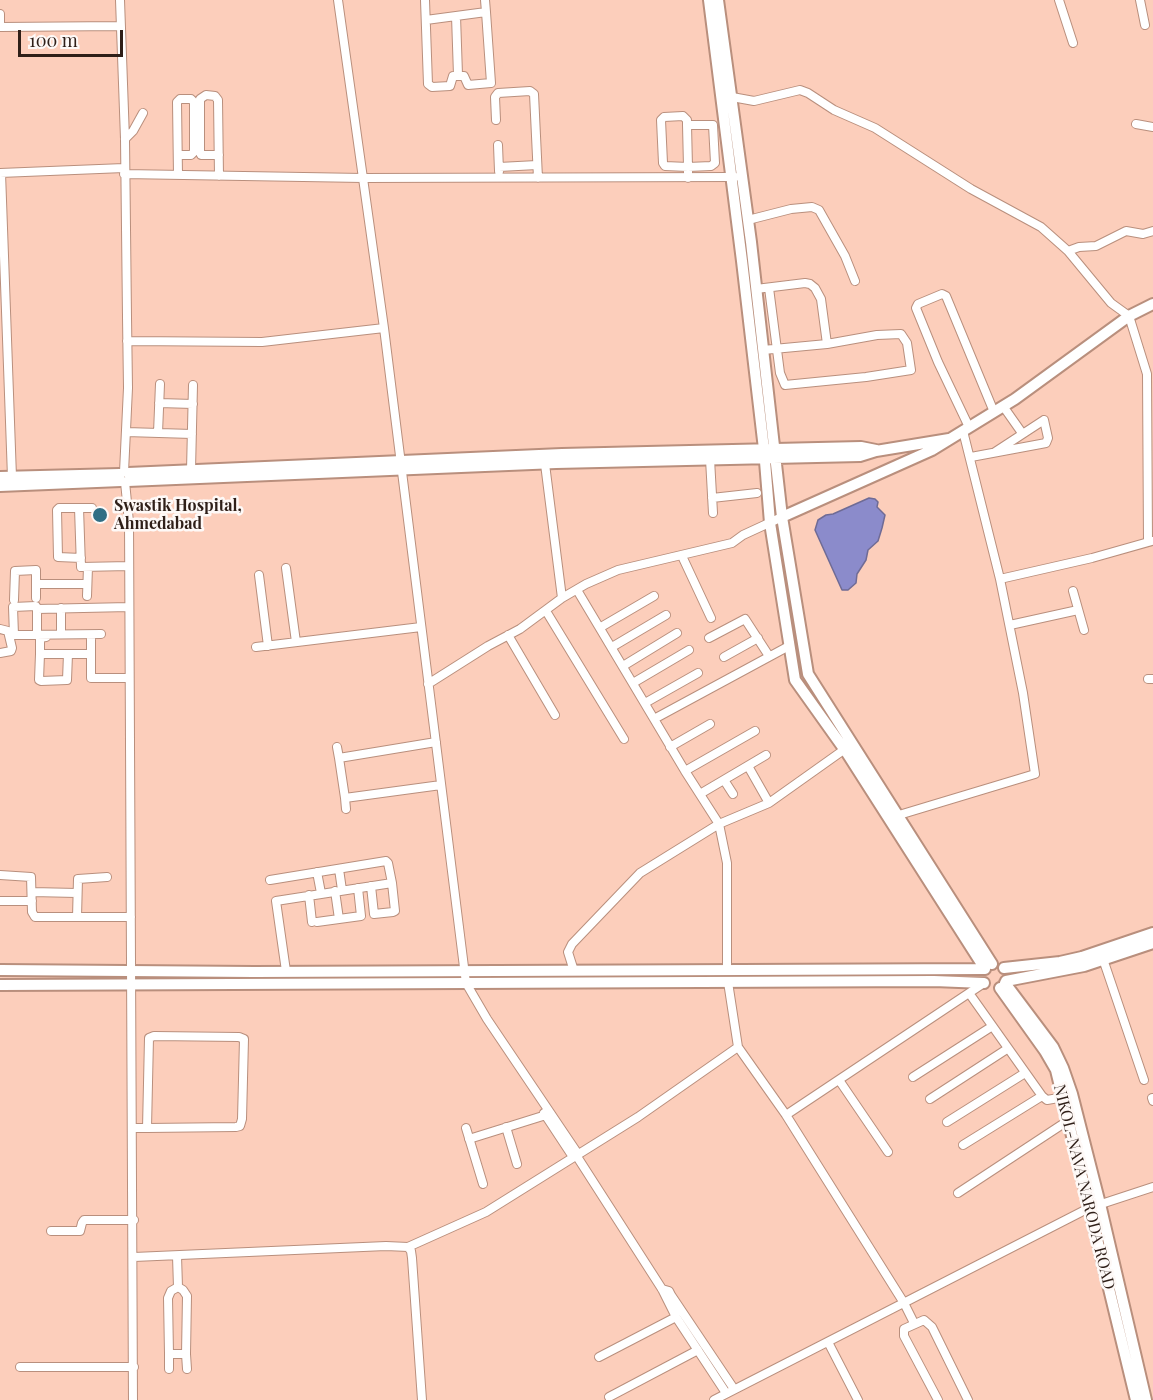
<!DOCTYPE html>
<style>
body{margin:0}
#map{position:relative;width:1153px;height:1400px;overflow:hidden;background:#fccebb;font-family:"Playfair Display",serif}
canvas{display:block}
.scale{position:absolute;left:18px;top:30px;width:105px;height:27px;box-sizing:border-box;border:3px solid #2f1f18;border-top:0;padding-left:8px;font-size:18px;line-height:21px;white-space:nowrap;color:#2f1f18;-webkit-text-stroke:4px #fef9f7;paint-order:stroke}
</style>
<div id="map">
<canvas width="1153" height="1400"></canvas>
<div class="scale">100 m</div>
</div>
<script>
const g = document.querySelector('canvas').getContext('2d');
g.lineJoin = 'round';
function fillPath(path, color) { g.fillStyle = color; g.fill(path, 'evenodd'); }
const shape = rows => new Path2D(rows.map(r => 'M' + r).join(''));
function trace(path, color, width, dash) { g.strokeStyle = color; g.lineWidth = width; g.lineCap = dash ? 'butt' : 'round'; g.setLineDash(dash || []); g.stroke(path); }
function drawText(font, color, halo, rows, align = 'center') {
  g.font = font + ' "Playfair Display",serif'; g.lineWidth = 5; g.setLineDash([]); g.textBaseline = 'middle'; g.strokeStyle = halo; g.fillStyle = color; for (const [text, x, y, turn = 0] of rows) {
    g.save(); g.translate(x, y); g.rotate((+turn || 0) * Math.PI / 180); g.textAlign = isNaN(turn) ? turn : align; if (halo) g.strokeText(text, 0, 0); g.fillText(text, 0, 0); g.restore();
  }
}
const water = shape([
 [869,498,875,499,878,502,877,507,885,515,882,528,878,541,868,550,866,560,857,574,856,583,848,590,842,590,815,530,818,520,826,515,833,514,869,498]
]);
const street = shape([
 [120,0,125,139,127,317,128,388,124,472],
 [338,0,384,328,466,983,487,1019,578,1154],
 [425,0,428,84,432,87,450,86,453,76,464,76,468,85,491,83,486,12],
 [1059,0,1073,43],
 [1140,0,1145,25],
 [0,14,0,27],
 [456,16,458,75],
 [426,20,486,12,485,0],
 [0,27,121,26],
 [732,97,754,101,800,90,808,93,834,110,875,128,971,189,1041,227,1068,251],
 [496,120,495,97,498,93,530,91,534,94,538,178],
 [1136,124,1153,127],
 [687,125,713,125,715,163,711,166,688,167,665,166,663,163,661,120,664,117,683,116,687,120,687,125,688,167,688,178],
 [125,139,133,131,143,113],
 [498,145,499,171],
 [178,155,191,155,194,152,194,102,191,99,180,99,177,102,178,175],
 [219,155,201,155,200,152,200,99,206,95,215,96,218,100,219,176],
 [499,167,537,165],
 [0,173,124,168],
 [1,173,12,477],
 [124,174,363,178,735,177],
 [748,220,791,209,812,207,819,210,845,256,855,281],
 [756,289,805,283,810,284,815,288,821,299,827,344,877,335,901,334,907,343,911,370,866,377,785,385,780,373,769,288],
 [127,341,262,342,384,328],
 [763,350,827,344],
 [159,403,193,404],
 [1003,406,1022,433],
 [969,427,938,362,916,308,918,304,942,294,946,296,994,412],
 [963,431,1000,579,1092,558,1152,541],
 [126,432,192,434],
 [158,433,160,384],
 [971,457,1046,443,1048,438,1044,420,995,452],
 [710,459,713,513],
 [545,464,562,598],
 [191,470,193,385],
 [125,482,129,522,133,1400],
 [712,498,757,493],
 [79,508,59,508,57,510,58,557,81,558],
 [92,508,79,508,81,567,129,566],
 [1148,542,1147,374,1129,316,1111,303,1068,251,1079,247,1096,246,1126,231,1143,234,1153,231],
 [682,556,711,618],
 [286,568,296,642],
 [259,575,268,646],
 [577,590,654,719],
 [1073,591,1084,630],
 [87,596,88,567],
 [36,598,36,584],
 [14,600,15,571,36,570,36,584,87,584],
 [37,609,37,635],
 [546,611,624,739],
 [1010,625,1078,610],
 [601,627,654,596],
 [0,629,8,631,12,648,11,651,0,653],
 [61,634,61,608],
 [101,634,14,635,13,607,36,606,37,609,129,607],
 [508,635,555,715],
 [46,637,40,638,40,654,91,654],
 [91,637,91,678,129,678],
 [709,638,745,619,769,656],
 [256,647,421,627],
 [612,647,666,615],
 [40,654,39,680,41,681,67,680,68,654],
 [724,657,758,638],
 [623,666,677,633],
 [1148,679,1153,679],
 [633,683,689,650],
 [428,684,488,646,520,629,562,598,586,584,618,570,732,543,743,535,782,517],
 [645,703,698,673],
 [436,742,339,758,345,798,441,785],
 [337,747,339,758],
 [670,747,710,724],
 [748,766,769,803],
 [685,771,654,719,789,646],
 [724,780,733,794],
 [700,794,766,755],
 [345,798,346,809],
 [899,815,1035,774,1023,693,1000,579],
 [339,869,342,890],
 [317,872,321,893],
 [0,875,31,877,32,912,35,917,131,917],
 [270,880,386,861,388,863,392,883,276,901,286,971],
 [371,886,374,914,393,912,395,911,392,883],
 [335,891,339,919],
 [32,892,77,893],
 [309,895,312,922],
 [0,901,32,901],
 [77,917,78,879,107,877],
 [317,922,361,916,358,888],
 [1103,959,1144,1080],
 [727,970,727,863,719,824,769,803,845,749],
 [574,971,568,952,572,944,640,873,719,824,685,771,755,731],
 [728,982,738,1047,786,1115],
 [913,1077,991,1027],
 [839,1080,888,1152],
 [1042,1096,1047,1100,1064,1097],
 [1152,1098,1153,1101],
 [930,1099,1007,1049],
 [544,1113,573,1157],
 [947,1122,1025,1073],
 [506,1127,517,1164],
 [133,1128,147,1128,236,1127,240,1126,242,1119,244,1039,239,1037,154,1036,149,1038,147,1128],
 [466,1128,483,1184],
 [469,1139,546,1115],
 [963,1145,1042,1096,969,993],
 [576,1155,662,1289,676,1317,726,1393],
 [958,1193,1072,1118],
 [51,1231,80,1231,82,1223,84,1220,134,1220],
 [408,1247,486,1212,638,1117,738,1047],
 [177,1256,178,1287,171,1291,168,1298,169,1354,186,1354,187,1296,183,1290,178,1287],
 [134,1257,386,1246,408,1247,411,1251,412,1258,422,1400],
 [662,1289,669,1291,671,1295,734,1389],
 [914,1323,904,1303,786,1115,984,983],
 [828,1342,858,1400],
 [169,1354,169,1369],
 [186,1354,187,1369],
 [599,1357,676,1317],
 [20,1367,134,1367],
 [609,1397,698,1350],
 [714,1400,1089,1208,1153,1187],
 [938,1400,904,1336,904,1329,924,1320,932,1327,968,1400]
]);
const secondary = shape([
 [709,0,742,261,764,449,770,523,795,680,847,753,985,969],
 [718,0,751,242,782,517,808,674,992,964],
 [128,473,562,454,861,447,876,450],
 [0,477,120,474],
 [128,481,556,463,860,456,876,451,949,439],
 [0,486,121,481],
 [782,517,932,450,1015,399,1129,316,1153,304],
 [1004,968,1060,962,1082,957,1153,933],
 [0,970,254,972,985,969],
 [1006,981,1084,966,1153,943],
 [1005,983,1053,1047,1063,1068,1072,1094,1100,1204,1146,1400],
 [0,985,934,981,984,983],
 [1000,988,1045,1051,1056,1070,1136,1400]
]);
const markers = [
 [100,515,8,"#306e84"]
];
const poiNames = [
 ["Swastik Hospital,",114,506],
 ["Ahmedabad",114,524]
];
const streetNames = [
 ["NIKOL-NAVA NARODA ROAD",1084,1187,76]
];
fillPath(water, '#8b8bcb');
trace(water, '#6f6b95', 1.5);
trace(street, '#b98f7d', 10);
trace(secondary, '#b98f7d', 14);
trace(street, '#fff', 8);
trace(secondary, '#fff', 10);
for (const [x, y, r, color] of markers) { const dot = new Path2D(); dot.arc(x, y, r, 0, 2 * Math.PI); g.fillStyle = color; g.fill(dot); trace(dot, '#fef9f7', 2); }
drawText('bold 16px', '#2f1f18', '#fef9f7', poiNames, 'left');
drawText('16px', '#2f1f18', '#fef9f7', streetNames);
</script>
